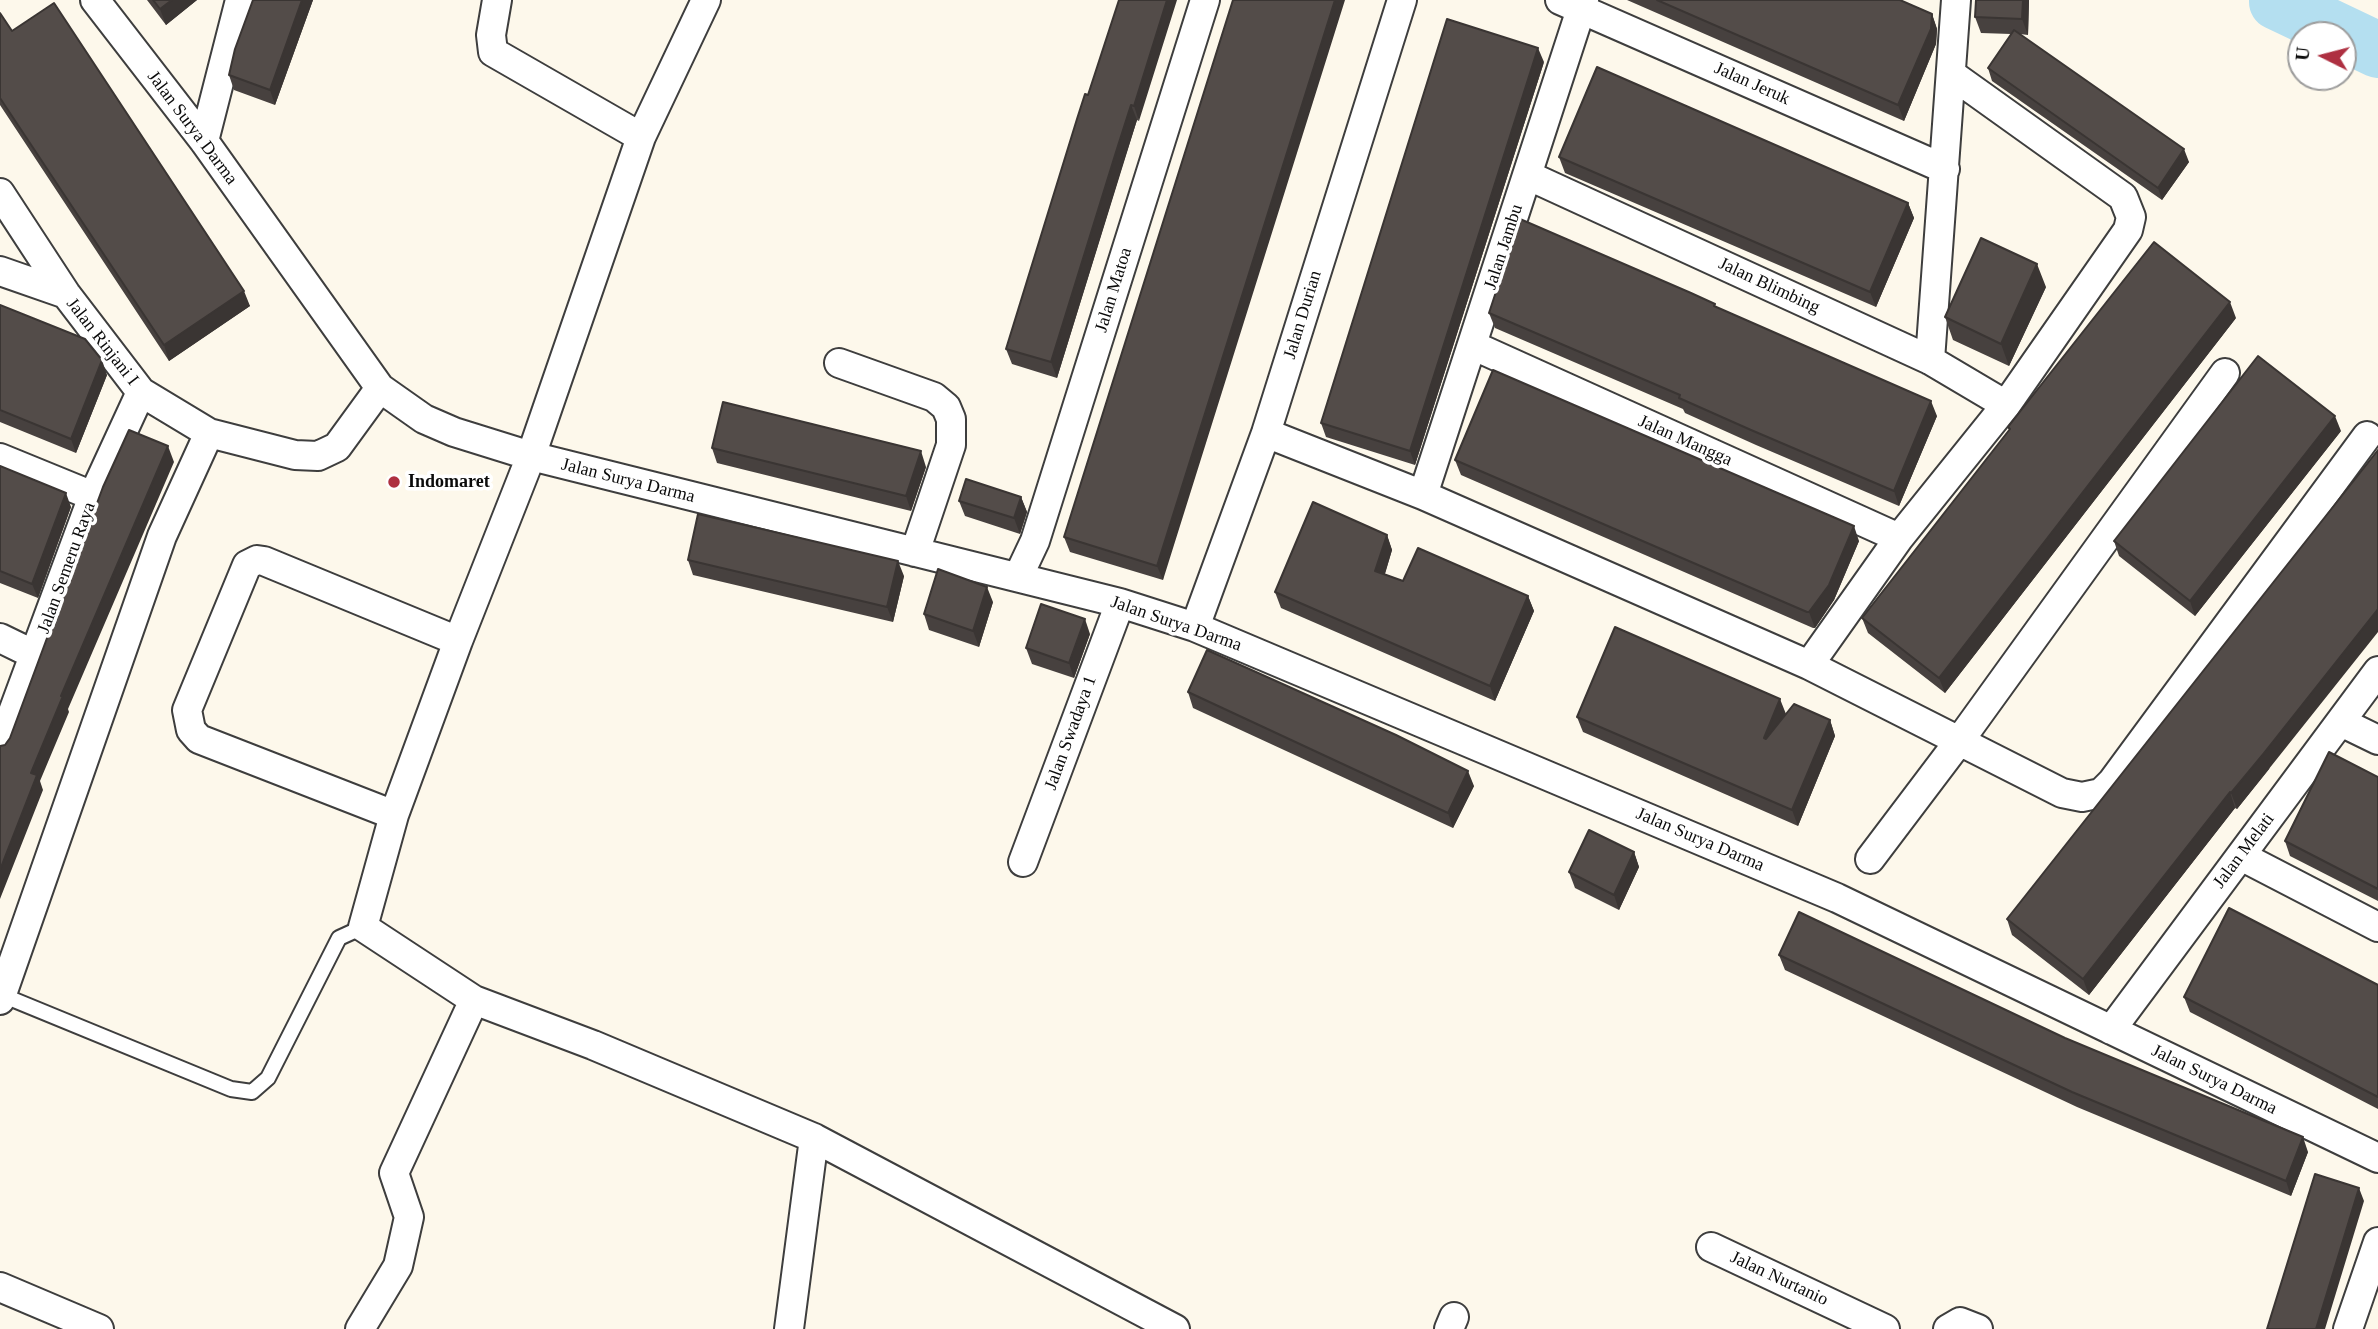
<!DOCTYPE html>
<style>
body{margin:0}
#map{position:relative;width:2378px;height:1329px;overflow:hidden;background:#fdf8eb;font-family:Georgia,serif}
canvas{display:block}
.north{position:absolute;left:2287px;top:21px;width:70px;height:70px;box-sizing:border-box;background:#fff;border:2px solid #9d9d9d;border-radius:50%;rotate:276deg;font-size:19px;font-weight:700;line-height:28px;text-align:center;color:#0b0b0b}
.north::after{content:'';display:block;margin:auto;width:24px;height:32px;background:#ae3041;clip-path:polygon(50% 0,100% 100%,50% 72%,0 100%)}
</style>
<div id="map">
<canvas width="2378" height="1329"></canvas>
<div class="north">U</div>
</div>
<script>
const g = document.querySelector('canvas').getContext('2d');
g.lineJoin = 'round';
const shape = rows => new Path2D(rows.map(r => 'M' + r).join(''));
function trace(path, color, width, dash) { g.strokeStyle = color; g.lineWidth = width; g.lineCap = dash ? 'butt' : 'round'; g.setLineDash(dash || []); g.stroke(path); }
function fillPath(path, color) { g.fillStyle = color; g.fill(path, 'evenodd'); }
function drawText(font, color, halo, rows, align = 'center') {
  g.font = font + ' Georgia,serif'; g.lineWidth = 7; g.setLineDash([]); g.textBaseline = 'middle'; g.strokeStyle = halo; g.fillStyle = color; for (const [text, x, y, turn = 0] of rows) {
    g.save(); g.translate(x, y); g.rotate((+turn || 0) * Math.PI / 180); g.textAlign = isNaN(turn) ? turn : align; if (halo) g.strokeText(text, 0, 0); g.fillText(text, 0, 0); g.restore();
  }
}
const river = shape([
 [2277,0,2277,2,2378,50]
]);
const lane = shape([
 [2,995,231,1089,252,1092,268,1078,339,938,363,927]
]);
const street = shape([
 [95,0,204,141,380,388,424,419,454,432,531,456,1120,603,1195,627,1837,898,2378,1158],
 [497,0,491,35,493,52,641,137],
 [1560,0,1945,169],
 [204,141,240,0],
 [1527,175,1930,360,2006,405],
 [0,193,66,294,141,392,209,433,295,455,318,456,337,447,380,388],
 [0,271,66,294],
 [1472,345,1899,538],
 [1930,360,1956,0],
 [839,363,934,397,946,407,951,419,951,445,915,552],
 [1266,433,1423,495,1809,665,2062,793,2082,797,2101,793,2112,782,2367,436],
 [0,458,93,496],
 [1423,495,1584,0],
 [1018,577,1035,541,1205,0],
 [1195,627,1266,433,1402,0],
 [0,638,35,655],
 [1809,665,1899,538,2006,405,2128,230,2131,217,2123,197,1951,74],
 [2341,722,2378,740],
 [0,747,93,496,141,392],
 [394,815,199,739,191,730,187,710,247,565,257,560,264,561,458,641],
 [2241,856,2378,927],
 [1870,859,1960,740,2225,373],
 [1023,862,1120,603],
 [0,1000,162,536,209,433],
 [474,1000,593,1045,814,1138,1175,1329],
 [2111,1030,2378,671],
 [1711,1247,1885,1329],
 [0,1287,99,1329],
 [360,1329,398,1266,409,1217,394,1173,474,1000,363,927,394,815,458,641,531,456,641,137,706,0],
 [789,1329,814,1138],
 [1449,1329,1454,1317],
 [1948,1329,1960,1322,1978,1329],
 [2348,1329,2378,1242]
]);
const wall = shape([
 [147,0,197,0,166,25],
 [253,0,313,0,275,105,234,90,229,75],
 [1119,0,1139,121,1137,120,1122,167,1057,378,1012,364,1006,349],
 [1233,0,1163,580,1070,552,1064,537],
 [1627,0,1900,0,1932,14,1937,29,1936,44,1904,121],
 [2029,0,2028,35,2020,34,2189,162,2162,200,1992,81,1988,68,2011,34,1981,33,1975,17],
 [0,13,12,31,250,306,169,361,0,105],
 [1544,62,1415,465,1326,437,1321,423],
 [1559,157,1908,203,1914,218,1876,307,1565,173],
 [2046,287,2009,366,1953,340,1945,317],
 [0,305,107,375,76,453,0,422],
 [1489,313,1937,416,1899,506,1756,445,1685,413,1683,409,1495,328],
 [2236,318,1945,693,1868,633,1862,618,2009,430,2008,427],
 [2341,431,2195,616,2119,556,2114,541],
 [712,448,926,467,911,511,717,463],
 [1455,460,1859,541,1834,600,1815,628,1813,628,1461,475],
 [0,466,71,507,38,598,0,583],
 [1021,497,1027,512,1020,534,965,516,959,501],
 [1387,535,1392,550,1385,574,1403,581,1528,596,1534,611,1495,701,1281,608,1275,592],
 [688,560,904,576,893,622,693,575],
 [993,602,979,647,929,630,924,614],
 [1090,634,1074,678,1032,664,1026,648],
 [1188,692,1474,786,1453,828,1193,708],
 [1786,714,1830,720,1835,736,1798,826,1583,732,1577,717],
 [2270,768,2237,809,2235,808,2089,995,2012,935,2007,919],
 [2378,777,2378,901,2290,856,2285,841],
 [1634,852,1639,867,1619,910,1575,888,1569,872],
 [1779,955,2308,1152,2291,1196,2077,1107,1785,970],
 [2378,985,2378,1109,2190,1012,2184,997]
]);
const shadedWall = shape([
 [172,0,197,0,166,25,160,9],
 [302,0,313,0,275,105,270,90],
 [1167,0,1177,0,1139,121,1134,106],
 [1335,0,1345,0,1163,580,1157,566],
 [2023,0,2029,0,2028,35,2022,19],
 [1932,14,1937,29,1936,44,1904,121,1898,105],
 [1538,48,1544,62,1415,465,1410,451],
 [1131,105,1137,120,1057,378,1051,362],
 [2184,149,2189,162,2162,200,2158,188],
 [1908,203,1914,218,1876,307,1870,292],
 [2037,264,2046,287,2009,366,2001,344],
 [244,291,250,306,169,361,164,345],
 [2230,302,2236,318,1945,693,1939,678],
 [102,360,107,375,76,453,71,439],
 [1931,401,1937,416,1899,506,1894,491],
 [2335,416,2341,431,2195,616,2190,601],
 [168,446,174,462,68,709,69,712,40,781,43,790,0,899,0,870,31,773,61,696],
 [921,451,926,467,911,511,906,496],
 [66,493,71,507,38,598,32,584],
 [1021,497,1027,512,1020,534,1014,518],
 [1854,526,1859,541,1834,600,1815,628,1809,612],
 [1387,535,1392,550,1381,586,1375,571],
 [898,561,904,576,893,622,887,607],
 [987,587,993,602,979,647,973,631],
 [1528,596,1534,611,1495,701,1490,686],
 [2378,609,2378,632,2237,809,2231,793],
 [1085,619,1090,634,1074,678,1069,663],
 [1780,699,1786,714,1769,753,1764,738],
 [1830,720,1835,736,1798,826,1792,810],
 [1468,771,1474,786,1453,828,1448,813],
 [2230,792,2235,808,2089,995,2083,979],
 [1634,852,1639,867,1619,910,1614,895],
 [2303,1137,2308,1152,2291,1196,2286,1181],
 [2359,1188,2364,1201,2325,1329,2316,1329]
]);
const building = shape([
 [153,0,172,0,160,9,153,0],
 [253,0,302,0,270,90,229,75,235,49,253,0],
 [1119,0,1167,0,1134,106,1131,105,1116,152,1051,362,1006,349,1077,119,1085,94,1088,95,1119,0],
 [1233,0,1335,0,1157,566,1064,537,1233,0],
 [1657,0,1900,0,1932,14,1931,29,1898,105,1657,0],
 [1976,0,2023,0,2022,19,1975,17,1976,0],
 [54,3,244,291,164,345,0,98,0,13,12,31,54,3],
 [1447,19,1538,48,1410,451,1321,423,1447,19],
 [2014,30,2184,149,2158,188,1988,68,2014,30],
 [1597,67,1908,203,1870,292,1559,157,1597,67],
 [1520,219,1691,293,1715,304,1714,306,1931,401,1894,491,1751,430,1679,398,1680,395,1489,313,1520,219],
 [1981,238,2037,264,2001,344,1945,317,1981,238],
 [2154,242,2230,302,1939,678,1862,618,2010,429,2008,427,2022,409,2154,242],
 [0,305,85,339,102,360,71,439,0,410,0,305],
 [2258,356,2335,416,2190,601,2114,541,2258,356],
 [1493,370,1854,526,1829,585,1809,612,1807,612,1455,460,1493,370],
 [723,402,921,451,906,496,712,448,723,402],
 [129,430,168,446,61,696,63,696,31,773,37,775,0,870,0,746,5,745,10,738,103,487,129,430],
 [2378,450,2378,609,2264,753,2231,793,2230,792,2083,979,2007,919,2378,450],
 [0,466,66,493,32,584,0,571,0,466],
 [966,479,1021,497,1014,518,959,501,966,479],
 [1313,502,1387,535,1375,571,1403,581,1418,548,1528,596,1490,686,1275,592,1313,502],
 [698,514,898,561,887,607,688,560,698,514],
 [938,569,987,587,973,631,924,614,938,569],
 [1041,604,1085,619,1069,663,1026,648,1041,604],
 [1615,627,1780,699,1764,738,1766,739,1794,704,1830,720,1792,810,1577,717,1615,627],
 [1207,650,1396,735,1468,771,1448,813,1188,692,1207,650],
 [2329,752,2378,777,2378,889,2285,841,2329,752],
 [1589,830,1634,852,1614,895,1569,872,1589,830],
 [2229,908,2378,985,2378,1097,2184,997,2229,908],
 [1799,912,2065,1038,2303,1137,2286,1181,2072,1092,1779,955,1799,912],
 [2315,1174,2359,1188,2316,1329,2267,1329,2315,1174]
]);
const markers = [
 [394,482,7,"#ae3041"]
];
const streetNames = [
 ["Jalan Jeruk",1752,84,24],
 ["Jalan Surya Darma",192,128,53],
 ["Jalan Jambu",1504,247,-72],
 ["Jalan Blimbing",1769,286,25],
 ["Jalan Matoa",1114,290,-73],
 ["Jalan Durian",1303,315,-73],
 ["Jalan Rinjani I",102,342,52],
 ["Jalan Mangga",1685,441,24],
 ["Jalan Surya Darma",628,481,14],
 ["Jalan Semeru Raya",67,568,-70],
 ["Jalan Surya Darma",1176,624,19],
 ["Jalan Swadaya 1",1071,733,-70],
 ["Jalan Surya Darma",1700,840,23],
 ["Jalan Melati",2244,851,-53],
 ["Jalan Surya Darma",2214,1080,26],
 ["Jalan Nurtanio",1779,1279,25]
];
const poiNames = [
 ["Indomaret",408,482]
];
trace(river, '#b4dff0', 56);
trace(lane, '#3e3e3e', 18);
trace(street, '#3e3e3e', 32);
trace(lane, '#fff', 14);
trace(street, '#fff', 28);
fillPath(wall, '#47413f');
fillPath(shadedWall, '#3a3533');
fillPath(building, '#534c49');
trace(building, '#3a3533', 2);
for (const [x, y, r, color] of markers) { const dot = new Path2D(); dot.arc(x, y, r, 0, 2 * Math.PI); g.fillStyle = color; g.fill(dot); trace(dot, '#fff', 2.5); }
drawText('18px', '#0b0b0b', '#fff', streetNames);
drawText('bold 18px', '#0b0b0b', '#fff', poiNames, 'left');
</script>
